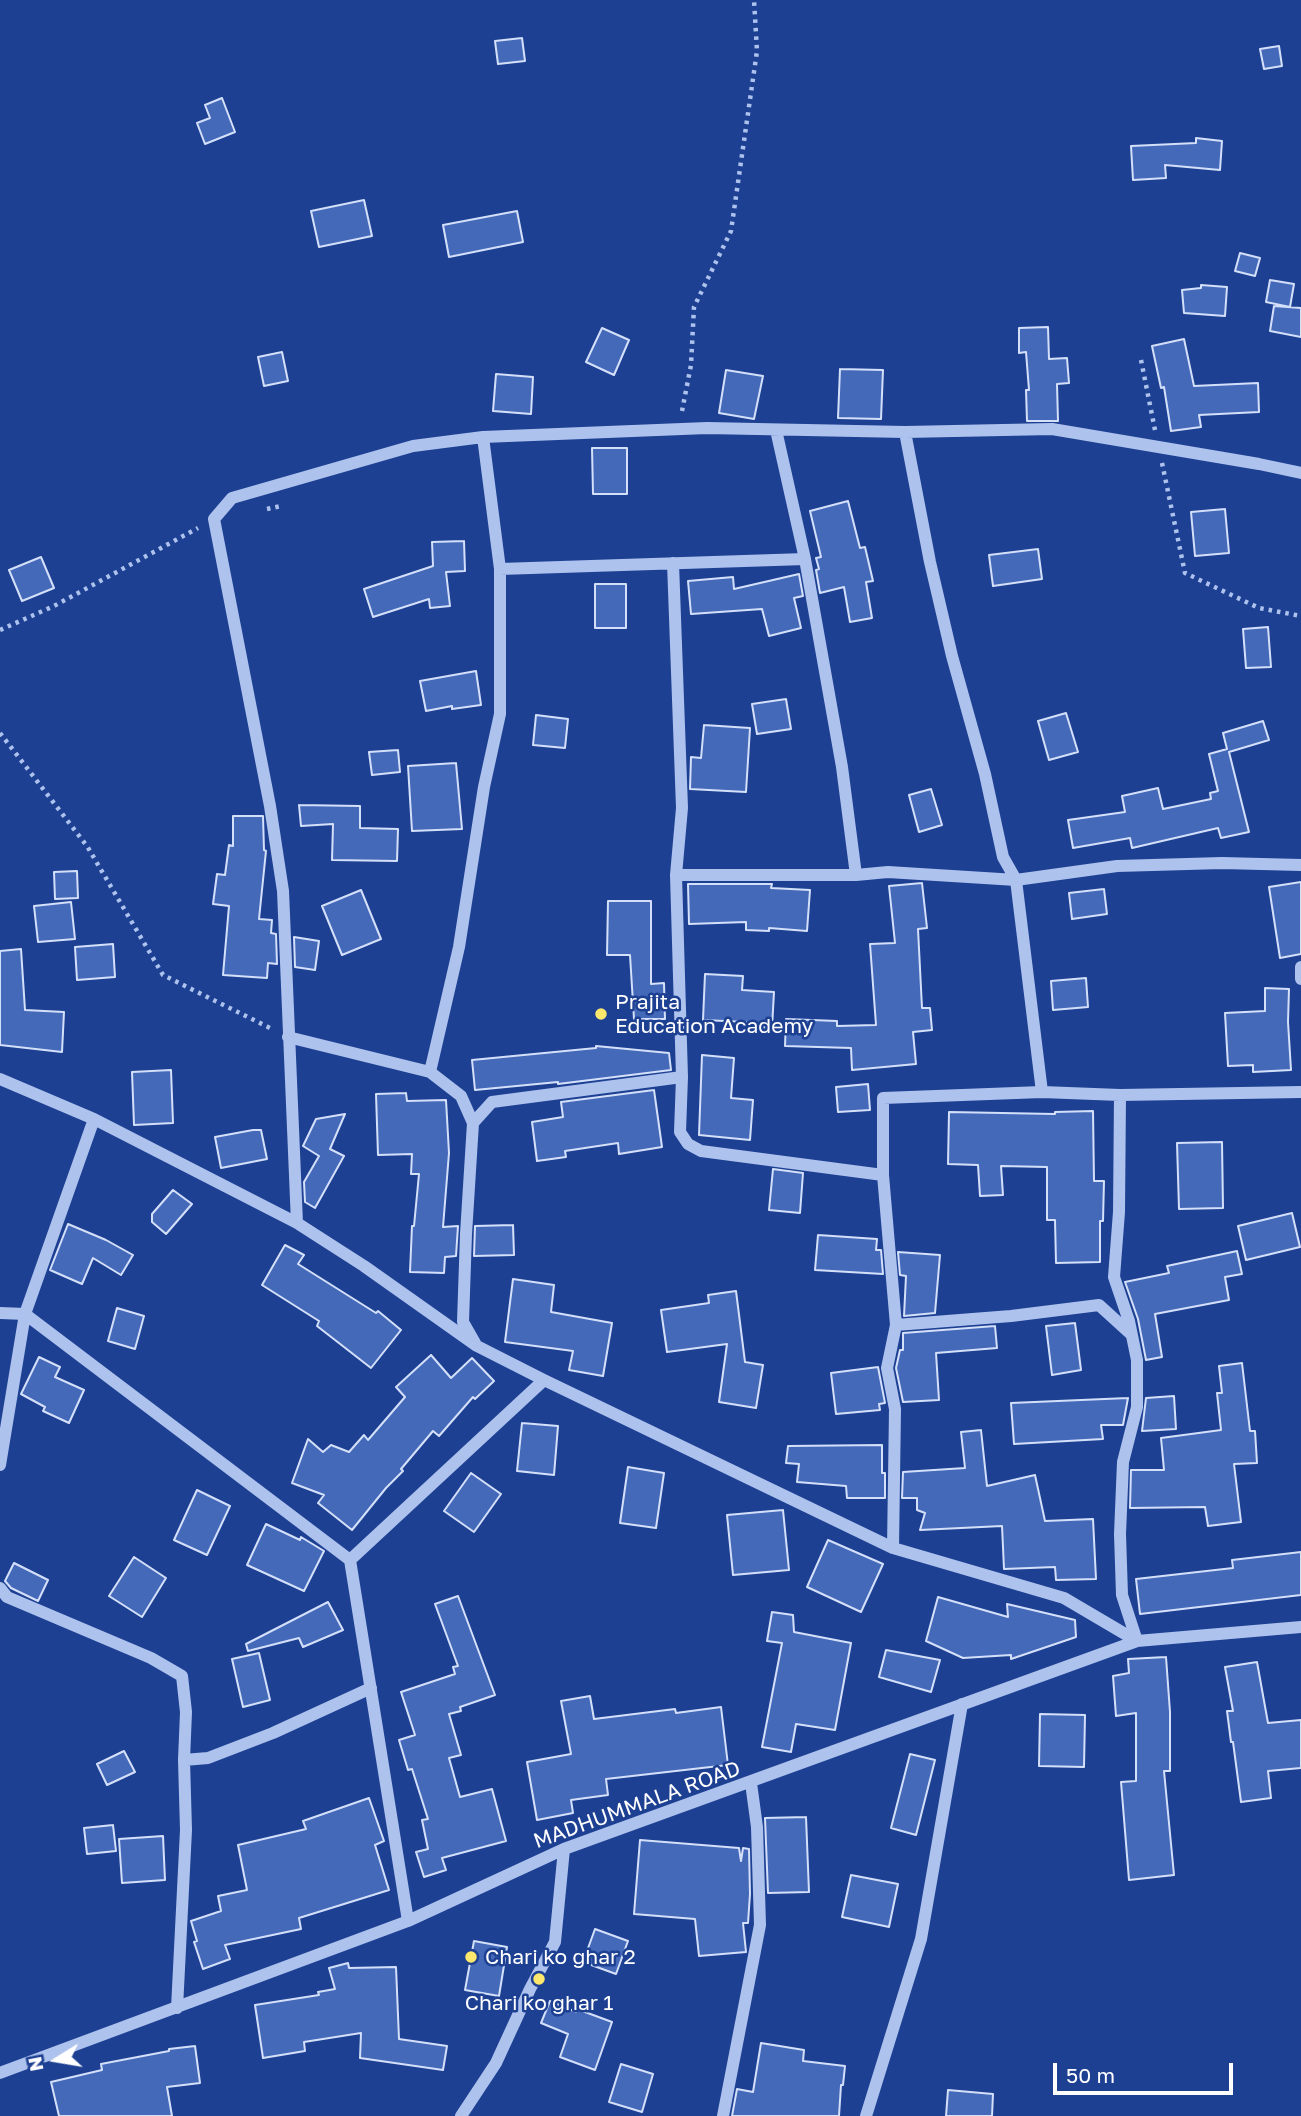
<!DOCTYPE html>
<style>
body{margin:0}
#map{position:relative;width:1301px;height:2116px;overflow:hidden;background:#1d4092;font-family:"Golos Text",sans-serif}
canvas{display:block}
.north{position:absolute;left:21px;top:2025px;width:70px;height:70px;-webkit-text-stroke:5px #1d4092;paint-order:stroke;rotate:259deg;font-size:19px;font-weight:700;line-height:28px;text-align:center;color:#fff}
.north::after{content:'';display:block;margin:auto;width:24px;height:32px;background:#fff;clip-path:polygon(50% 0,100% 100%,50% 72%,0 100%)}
.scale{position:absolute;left:1053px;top:2063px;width:180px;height:32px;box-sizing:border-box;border:4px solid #fff;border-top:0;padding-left:9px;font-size:21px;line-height:24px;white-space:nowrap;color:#fff;-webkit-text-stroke:5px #1d4092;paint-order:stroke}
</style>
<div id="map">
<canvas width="1301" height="2116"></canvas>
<div class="north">N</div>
<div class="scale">50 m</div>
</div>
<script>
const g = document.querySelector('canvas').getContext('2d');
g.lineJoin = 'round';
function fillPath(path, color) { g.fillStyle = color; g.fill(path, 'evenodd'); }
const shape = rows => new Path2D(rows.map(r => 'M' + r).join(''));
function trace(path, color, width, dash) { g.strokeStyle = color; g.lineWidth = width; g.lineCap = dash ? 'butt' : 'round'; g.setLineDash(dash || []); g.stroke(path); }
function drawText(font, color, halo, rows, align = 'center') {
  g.font = font + ' "Golos Text",sans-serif'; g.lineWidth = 5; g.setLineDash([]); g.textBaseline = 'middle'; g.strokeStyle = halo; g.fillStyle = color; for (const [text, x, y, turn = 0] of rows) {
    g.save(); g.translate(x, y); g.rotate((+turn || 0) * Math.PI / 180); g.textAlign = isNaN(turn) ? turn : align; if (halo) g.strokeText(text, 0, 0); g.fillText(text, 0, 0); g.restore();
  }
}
const building = shape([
 [522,38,525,61,498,64,495,41,522,38],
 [1279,46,1282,66,1264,69,1260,49,1279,46],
 [222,98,235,132,205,144,197,123,210,118,205,105,222,98],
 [1196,138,1222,141,1220,170,1165,165,1166,178,1133,180,1131,146,1196,143,1196,138],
 [364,200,372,236,319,247,311,211,364,200],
 [517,211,523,242,449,257,443,225,517,211],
 [1240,253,1260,258,1255,276,1235,271,1240,253],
 [1270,280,1294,284,1290,307,1266,302,1270,280],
 [1201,285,1227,287,1225,316,1184,313,1182,290,1201,288,1201,285],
 [1274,306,1301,308,1301,337,1270,331,1274,306],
 [1048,327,1049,359,1067,358,1069,383,1057,384,1058,421,1027,421,1026,390,1029,390,1026,352,1019,353,1019,328,1048,327],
 [602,328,629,340,614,375,586,362,602,328],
 [1184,339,1194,386,1258,383,1259,412,1199,415,1201,427,1171,431,1164,387,1161,388,1152,346,1184,339],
 [282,352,288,381,264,386,258,357,282,352],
 [840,369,883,370,881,419,838,418,840,369],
 [726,370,763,376,754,419,719,413,726,370],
 [496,374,533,377,531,414,493,411,496,374],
 [592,448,627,448,627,494,593,494,592,448],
 [848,501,860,548,865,547,873,581,866,582,872,618,850,622,844,587,820,593,816,570,819,569,816,558,821,557,810,511,848,501],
 [1225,509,1229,553,1195,556,1191,512,1225,509],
 [464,541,465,571,446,572,450,606,430,608,429,599,373,617,364,589,433,566,432,542,464,541],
 [1038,549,1042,579,993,586,989,555,1038,549],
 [41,557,54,588,22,601,9,570,41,557],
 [799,574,803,596,794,598,801,628,769,636,762,609,691,614,688,581,733,577,734,589,799,574],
 [595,584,626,584,626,628,595,628,595,584],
 [1268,627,1271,667,1246,668,1243,629,1268,627],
 [476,671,481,705,452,709,452,706,426,711,420,681,476,671],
 [786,699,791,729,757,734,752,704,786,699],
 [1066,713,1078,752,1049,760,1038,721,1066,713],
 [536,715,568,719,565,748,533,745,536,715],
 [1263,721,1269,740,1229,752,1249,832,1221,838,1218,828,1132,848,1130,838,1073,848,1068,820,1125,812,1122,796,1158,788,1163,809,1211,799,1210,793,1218,791,1209,754,1227,749,1223,733,1263,721],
 [704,725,750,728,746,792,690,789,691,757,701,758,704,725],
 [398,750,400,772,372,775,369,752,398,750],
 [456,763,462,829,412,831,408,766,456,763],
 [931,789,942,825,919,832,909,795,931,789],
 [299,805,360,806,360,828,398,829,397,861,332,860,333,824,301,826,299,805],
 [233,816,263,816,264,850,266,851,259,919,272,920,271,933,276,934,277,964,268,963,267,978,223,975,229,906,213,904,217,874,225,875,229,845,233,846,233,816],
 [77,871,78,898,55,899,54,872,77,871],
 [1301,882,1301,954,1280,958,1269,887,1301,882],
 [922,883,927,928,918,929,922,1008,930,1008,932,1030,913,1032,916,1064,852,1070,851,1048,785,1046,786,1019,837,1021,837,1026,876,1025,870,944,895,943,889,886,922,883],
 [688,884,772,884,771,888,810,890,807,931,769,928,769,931,746,930,746,922,689,924,688,884],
 [1104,889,1107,914,1072,919,1069,893,1104,889],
 [361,890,381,939,342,955,322,906,361,890],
 [608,901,651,901,651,984,664,983,665,1019,634,1019,630,955,607,955,608,901],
 [71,902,75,939,38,942,34,906,71,902],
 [294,937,319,941,315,970,295,967,294,937],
 [113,944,115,977,77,980,75,947,113,944],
 [21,949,25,1010,64,1012,62,1052,0,1045,0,951,21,949],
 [705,974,743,976,742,990,774,992,772,1028,746,1026,746,1022,703,1020,705,974],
 [1086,978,1088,1007,1053,1010,1051,981,1086,978],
 [1265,988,1289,989,1288,1022,1291,1070,1253,1072,1253,1065,1228,1066,1225,1013,1265,1011,1265,988],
 [596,1046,669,1053,671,1070,558,1084,558,1082,475,1090,472,1060,596,1048,596,1046],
 [702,1055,734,1058,731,1098,753,1100,750,1140,699,1135,702,1055],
 [171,1070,173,1123,134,1125,132,1072,171,1070],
 [868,1084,870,1110,838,1112,836,1087,868,1084],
 [654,1090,662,1147,619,1154,618,1143,565,1151,566,1157,537,1161,532,1122,563,1117,561,1102,654,1090],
 [406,1093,407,1101,446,1100,449,1153,443,1227,458,1226,456,1256,445,1257,444,1273,410,1272,412,1226,414,1226,419,1174,411,1174,412,1154,378,1155,376,1094,406,1093],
 [1093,1111,1094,1181,1104,1181,1103,1221,1100,1221,1100,1262,1056,1263,1055,1220,1047,1220,1047,1167,1001,1166,1003,1195,980,1196,978,1165,948,1164,949,1112,1055,1114,1055,1112,1093,1111],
 [345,1114,330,1149,344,1156,315,1208,305,1202,304,1182,319,1156,303,1146,316,1119,345,1114],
 [253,1130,261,1130,267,1159,221,1168,215,1137,253,1130],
 [1222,1142,1223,1208,1179,1209,1177,1143,1222,1142],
 [773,1169,803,1173,800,1213,769,1210,773,1169],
 [173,1190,192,1204,166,1234,152,1222,152,1214,173,1190],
 [1292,1213,1300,1247,1246,1260,1238,1226,1292,1213],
 [68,1224,106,1240,133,1255,121,1275,93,1258,82,1284,50,1270,68,1224],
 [513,1225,514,1255,474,1256,475,1226,513,1225],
 [818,1235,877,1239,876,1250,881,1250,883,1274,815,1270,818,1235],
 [285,1245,304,1255,298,1264,376,1313,378,1311,401,1330,371,1368,317,1326,319,1321,262,1285,285,1245],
 [1237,1251,1242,1274,1225,1277,1229,1300,1155,1314,1162,1357,1146,1360,1138,1319,1125,1282,1169,1273,1167,1266,1237,1251],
 [898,1252,940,1255,935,1313,904,1316,906,1276,900,1275,898,1252],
 [513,1279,554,1285,551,1312,612,1323,603,1376,569,1370,573,1351,505,1342,513,1279],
 [736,1291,745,1362,763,1365,756,1408,719,1402,727,1344,667,1352,661,1310,709,1303,708,1295,736,1291],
 [117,1308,144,1316,135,1349,108,1341,117,1308],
 [1075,1323,1081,1370,1052,1375,1046,1326,1075,1323],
 [995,1326,997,1348,936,1353,939,1400,903,1402,896,1368,900,1350,903,1350,903,1333,995,1326],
 [431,1355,451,1378,472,1358,494,1381,475,1399,473,1397,439,1436,433,1431,401,1469,403,1471,386,1488,352,1530,318,1503,324,1495,292,1483,308,1439,323,1452,331,1445,349,1452,364,1435,368,1440,405,1397,396,1387,431,1355],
 [39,1357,60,1367,55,1377,84,1390,69,1423,43,1411,45,1407,21,1394,39,1357],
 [1242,1363,1250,1431,1255,1431,1257,1463,1234,1464,1241,1522,1208,1526,1205,1507,1130,1508,1131,1470,1164,1470,1161,1438,1221,1430,1217,1393,1222,1393,1219,1366,1242,1363],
 [878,1367,885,1403,879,1404,880,1410,836,1414,831,1373,878,1367],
 [1174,1396,1176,1429,1142,1431,1146,1398,1174,1396],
 [1128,1398,1123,1425,1101,1425,1103,1439,1014,1444,1011,1403,1128,1398],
 [522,1423,558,1426,554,1475,517,1471,522,1423],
 [981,1430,987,1486,1035,1475,1045,1521,1093,1519,1096,1579,1056,1580,1055,1567,1004,1569,1002,1526,920,1530,925,1513,917,1510,917,1498,902,1498,903,1472,965,1468,961,1432,981,1430],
 [882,1445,882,1473,885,1473,885,1498,847,1498,846,1486,797,1482,799,1464,786,1463,788,1446,882,1445],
 [628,1467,664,1473,656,1528,620,1523,628,1467],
 [471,1473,501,1494,474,1532,444,1511,471,1473],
 [197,1490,230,1506,207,1555,174,1540,197,1490],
 [783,1510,789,1570,733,1575,727,1515,783,1510],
 [266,1524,300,1540,301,1537,324,1551,304,1591,247,1565,266,1524],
 [828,1540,883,1564,861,1612,807,1587,828,1540],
 [1301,1552,1301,1595,1140,1614,1136,1579,1233,1568,1232,1560,1301,1552],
 [134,1557,166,1578,142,1617,109,1596,134,1557],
 [14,1563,48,1580,38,1601,11,1588,5,1581,14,1563],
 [458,1596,495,1695,460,1707,461,1711,449,1714,461,1755,449,1758,460,1797,492,1789,506,1841,442,1858,446,1870,424,1877,416,1852,428,1849,422,1820,428,1819,412,1769,408,1770,399,1740,415,1735,401,1692,455,1674,453,1667,458,1666,435,1604,458,1596],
 [938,1597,1008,1617,1007,1604,1075,1620,1076,1637,1011,1659,1011,1655,963,1658,926,1641,938,1597],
 [328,1602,343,1630,303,1647,299,1638,248,1651,246,1644,328,1602],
 [772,1612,793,1615,794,1632,851,1643,835,1730,796,1724,791,1752,762,1747,782,1643,767,1641,772,1612],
 [886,1650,940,1660,931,1692,879,1677,886,1650],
 [259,1653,270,1700,243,1707,232,1659,259,1653],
 [1166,1657,1170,1712,1170,1771,1164,1771,1174,1875,1129,1880,1121,1782,1136,1781,1136,1713,1116,1716,1113,1676,1129,1673,1128,1659,1166,1657],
 [1257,1662,1268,1723,1301,1720,1301,1768,1268,1771,1271,1798,1241,1802,1233,1742,1231,1742,1227,1711,1233,1711,1225,1667,1257,1662],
 [590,1696,594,1719,675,1709,676,1713,721,1707,728,1765,606,1779,608,1795,571,1800,573,1813,537,1820,527,1762,571,1754,561,1701,590,1696],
 [1040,1714,1085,1715,1084,1767,1039,1766,1040,1714],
 [124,1751,135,1772,107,1785,97,1764,124,1751],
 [910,1754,935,1760,916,1835,891,1828,910,1754],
 [369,1798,384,1841,375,1845,389,1890,299,1918,301,1929,225,1945,230,1959,203,1969,194,1942,197,1941,191,1921,221,1911,218,1896,247,1890,238,1845,306,1829,303,1821,369,1798],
 [806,1817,809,1892,768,1893,765,1818,806,1817],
 [113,1825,116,1851,87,1854,84,1828,113,1825],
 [163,1836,165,1880,122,1883,119,1839,163,1836],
 [640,1840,739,1848,741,1861,743,1848,749,1849,750,1894,748,1923,743,1923,746,1952,699,1956,695,1919,634,1914,640,1840],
 [851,1875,898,1884,889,1927,842,1917,851,1875],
 [595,1929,628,1941,616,1974,583,1962,595,1929],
 [474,1941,507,1947,499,1996,465,1990,474,1941],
 [348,1963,349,1968,396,1967,399,2039,447,2046,443,2070,360,2058,361,2033,304,2042,305,2051,263,2058,255,2005,319,1995,318,1992,335,1989,329,1968,348,1963],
 [550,2001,576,2012,577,2009,612,2022,595,2070,560,2057,568,2034,541,2023,550,2001],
 [761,2043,804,2050,803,2061,845,2066,843,2085,841,2085,839,2116,732,2116,737,2089,753,2092,761,2043],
 [195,2046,200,2083,167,2087,172,2116,59,2116,51,2082,102,2070,101,2064,169,2051,169,2049,195,2046],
 [621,2064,653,2074,642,2112,609,2102,621,2064],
 [948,2090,993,2094,992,2116,946,2116,948,2090]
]);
const path = shape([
 [1141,360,1155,430],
 [682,411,691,365,694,307,731,231,757,51,754,0],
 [1162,463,1185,573,1259,608,1301,616],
 [267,509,281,506],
 [0,630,54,606,198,528],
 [0,733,87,846,163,975,272,1029]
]);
const minor = shape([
 [776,430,805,559,842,767,856,875],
 [905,432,930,562,952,656,985,774,1003,857,1016,880,1042,1092],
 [489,437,483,437,500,569],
 [673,563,682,808,676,875,682,1077,680,1132,688,1144,701,1151,883,1175],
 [676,875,856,875,888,872,1016,880,1117,866,1222,863,1301,865],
 [1301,967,1301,979],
 [288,1037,430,1072,461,1096,473,1123,492,1102,682,1077],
 [430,1072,459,947,484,787,500,714,500,569,805,559],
 [0,1079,94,1119,297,1223,364,1266,477,1346,544,1380,893,1548,1064,1598,1137,1641,1122,1595,1120,1534,1123,1462,1137,1407,1137,1360,1129,1321,1114,1277,1119,1212,1120,1095],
 [473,1123,466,1234,463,1322,475,1343],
 [297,1223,283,891,270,806,214,519,232,498,413,446,483,437,707,428,905,432,1052,429,1259,464,1301,473],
 [0,1313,25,1314,350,1560,408,1921],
 [896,1325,1011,1316,1099,1305,1132,1335],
 [0,1465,25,1314,94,1119],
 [893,1548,895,1409,887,1368,896,1325,883,1175,883,1098,1042,1092,1120,1095,1301,1092],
 [350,1560,544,1380],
 [0,1588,7,1597,151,1658,182,1676,186,1712,184,1760],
 [177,2008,186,1830,184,1760,208,1758,273,1733,371,1688],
 [0,2073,408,1921,564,1849,1137,1641,1301,1627],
 [461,2116,496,2063,530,1989,555,1942,564,1849],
 [723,2116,760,1925,757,1827,751,1783],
 [866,2116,921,1939,962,1704]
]);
const markers = [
 [601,1014,7,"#fde76d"],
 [471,1957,7,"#fde76d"],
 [539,1979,7,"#fde76d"]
];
const poiNames = [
 ["Prajita",615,1002],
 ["Education Academy",615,1026],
 ["Chari ko ghar 2",485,1957],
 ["Chari ko ghar 1",539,2003,"center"]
];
const streetNames = [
 ["MADHUMMALA ROAD",637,1805,-20]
];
fillPath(building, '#4569b9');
trace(building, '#d4e0fa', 2);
trace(path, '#aec2ee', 4.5, [3.5, 5]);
trace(minor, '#aec2ee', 12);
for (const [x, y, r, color] of markers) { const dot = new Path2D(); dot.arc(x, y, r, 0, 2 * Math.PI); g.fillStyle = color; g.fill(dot); trace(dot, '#1d4092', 2.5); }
drawText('21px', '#fff', '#1d4092', poiNames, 'left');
drawText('21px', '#fff', '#1d4092', streetNames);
</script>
